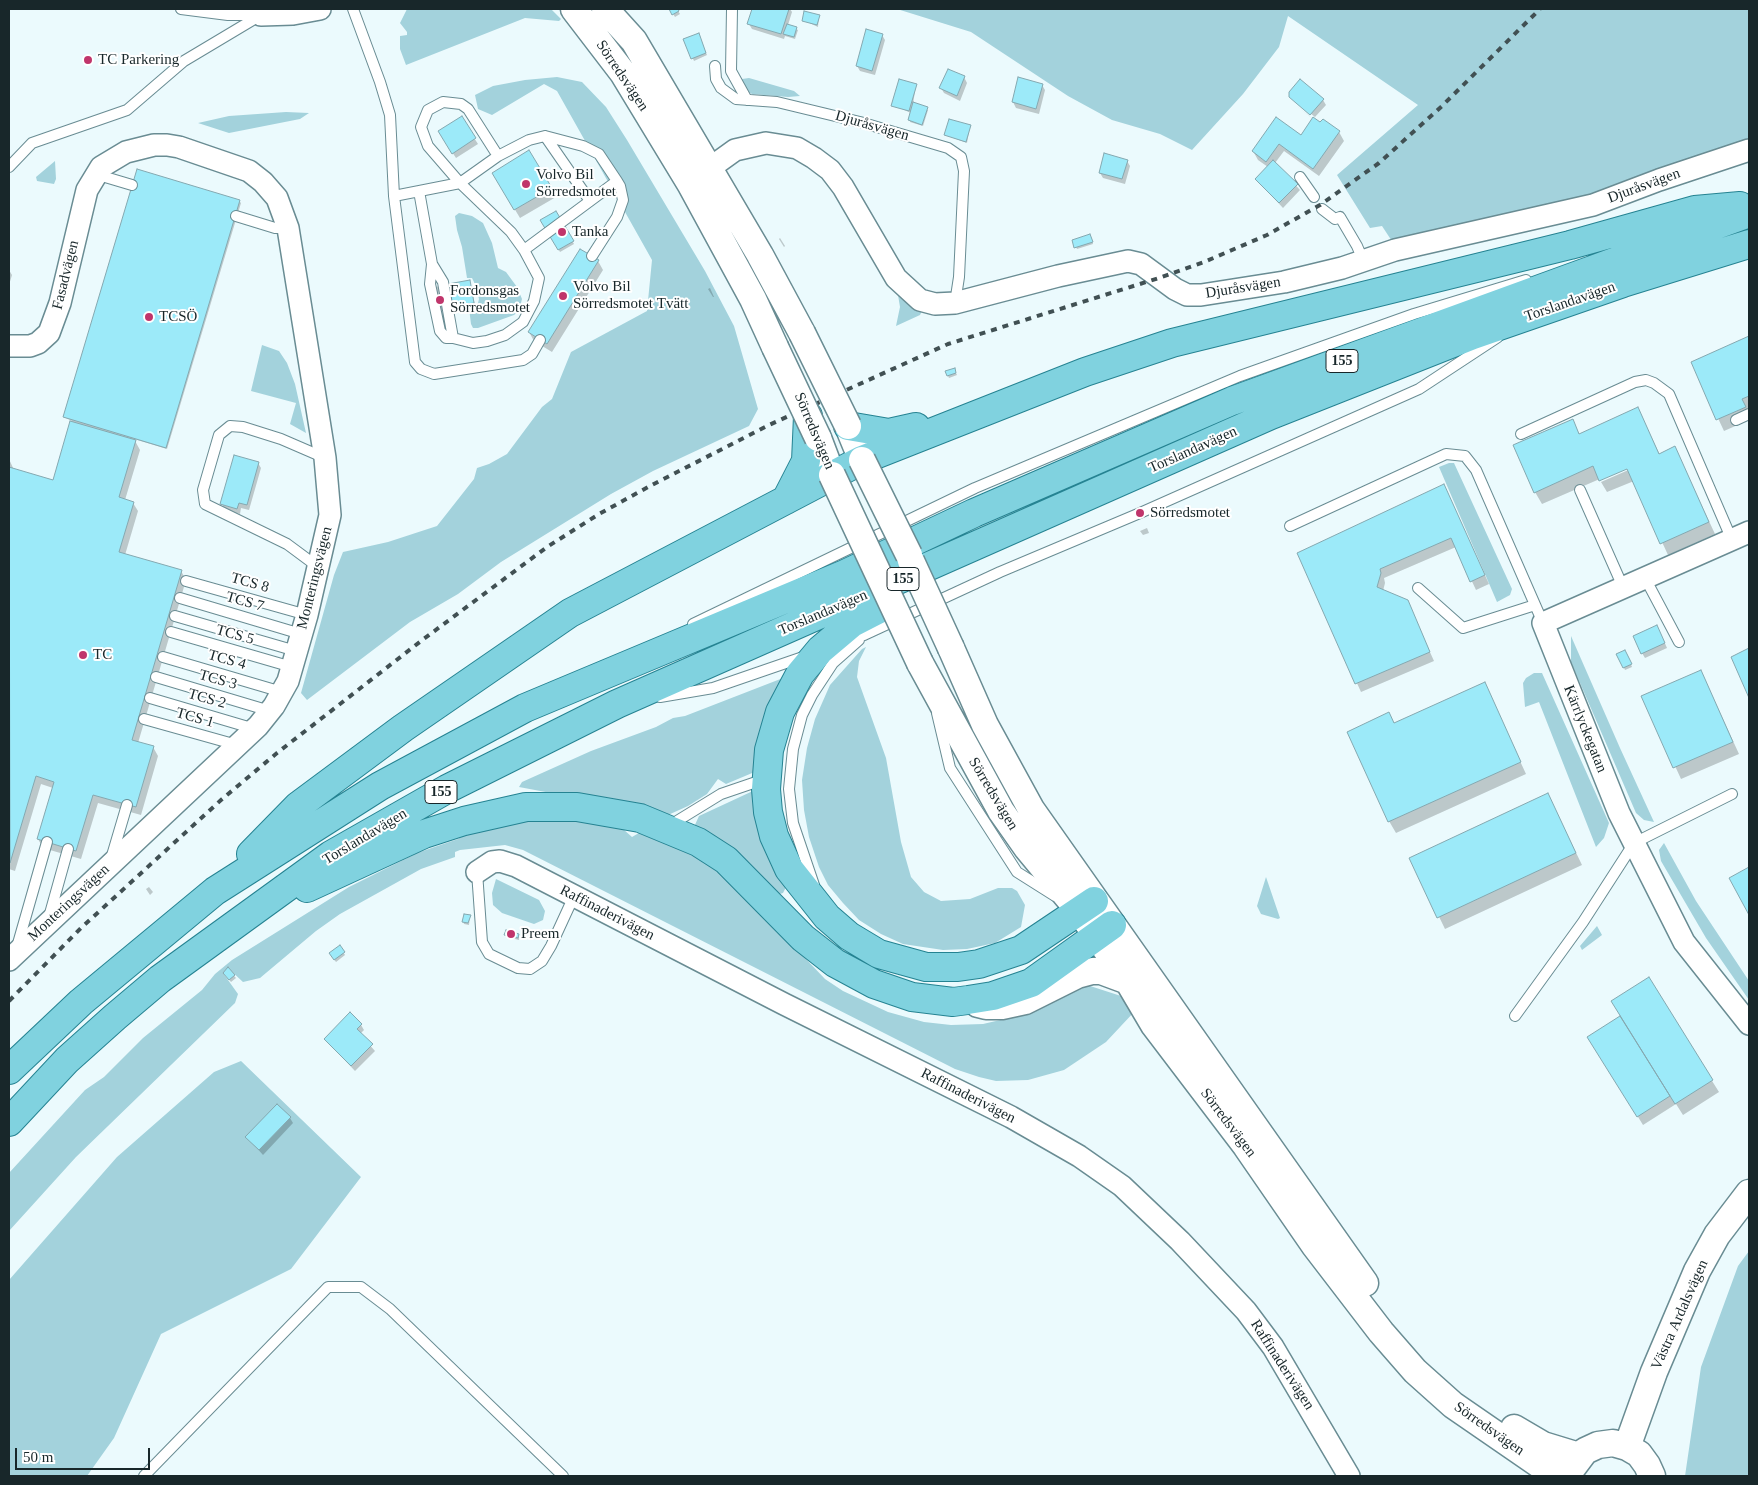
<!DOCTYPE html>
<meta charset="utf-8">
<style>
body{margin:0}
#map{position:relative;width:1758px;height:1485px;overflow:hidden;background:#ebfafd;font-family:"Times New Roman",serif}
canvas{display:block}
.frame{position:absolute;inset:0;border:10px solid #18272a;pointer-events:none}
.scale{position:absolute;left:15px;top:1448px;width:135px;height:22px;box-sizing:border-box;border:2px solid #18272a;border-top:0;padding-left:6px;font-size:15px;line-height:18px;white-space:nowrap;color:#18272a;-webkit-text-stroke:4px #fff;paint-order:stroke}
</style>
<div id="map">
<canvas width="1758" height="1485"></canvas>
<div class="frame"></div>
<div class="scale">50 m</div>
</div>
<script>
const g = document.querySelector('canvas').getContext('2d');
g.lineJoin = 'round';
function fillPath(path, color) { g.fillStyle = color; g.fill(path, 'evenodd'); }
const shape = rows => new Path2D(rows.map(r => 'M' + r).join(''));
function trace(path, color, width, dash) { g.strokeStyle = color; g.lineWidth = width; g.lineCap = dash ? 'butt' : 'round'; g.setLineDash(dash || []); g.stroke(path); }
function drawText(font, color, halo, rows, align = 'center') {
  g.font = font + ' "Times New Roman",serif'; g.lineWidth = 4; g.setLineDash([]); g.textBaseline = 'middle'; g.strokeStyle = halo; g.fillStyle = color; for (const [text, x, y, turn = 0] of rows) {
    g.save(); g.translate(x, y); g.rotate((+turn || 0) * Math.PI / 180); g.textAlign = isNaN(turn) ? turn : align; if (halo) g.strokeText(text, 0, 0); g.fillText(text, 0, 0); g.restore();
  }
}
const green = shape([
 [407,9,551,9,561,19,559,21,525,18,406,65,400,49,400,36,407,35,407,32,400,23],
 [897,9,1749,9,1749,159,1403,258,1382,226,1370,228,1337,175,1418,105,1288,16,1279,47,1243,94,1192,150,1160,134,1112,120,1068,96,971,32],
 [557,77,582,82,606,107,627,140,705,271,734,326,758,409,749,426,653,471,611,494,501,562,458,594,410,622,307,700,301,693,334,575,343,552,388,542,437,526,474,479,477,468,489,464,507,454,542,407,552,399,571,352,647,311,652,260,557,91,544,84,492,115,478,109,475,95,493,86,525,80],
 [749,78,794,91,800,96,788,97,752,94,748,92,741,82,742,79],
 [286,112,309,113,300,119,229,133,198,123,229,116],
 [55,161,56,179,54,184,37,181,36,177],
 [459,213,472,216,483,223,492,243,498,268,506,272,517,287,522,299,519,311,514,315,478,328,473,328,471,324,469,308,477,307,479,299,474,282,472,278,467,278,462,247,457,230,455,216],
 [898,295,922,311,920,315,896,326,900,307],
 [262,345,279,351,287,363,295,384,306,433,290,424,296,403,251,391],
 [1449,463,1454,463,1512,589,1510,595,1497,602,1439,467],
 [1571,636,1620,748,1654,822,1644,820,1636,813,1571,662],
 [866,647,859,661,857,677,886,758,901,842,911,877,924,892,941,901,970,899,998,888,1012,888,1017,891,1025,905,1021,927,995,943,967,949,943,950,903,944,881,934,859,920,843,903,828,885,819,867,809,837,804,810,802,780,807,748,815,719,830,685,862,649],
 [1534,673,1542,673,1609,823,1604,838,1596,847,1539,702,1525,707,1523,683,1526,678],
 [783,678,757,771,726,784,718,779,707,794,688,806,668,815,519,787,522,782,591,751,656,727,673,718,685,716],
 [755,790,786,887,783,893,780,894,694,827,699,816],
 [563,818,623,829,632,837,644,830,658,835,720,869,825,979,843,991,888,1012,924,1022,951,1025,983,1024,1009,1018,1028,1011,1087,985,1121,996,1135,1011,1106,1042,1064,1070,1028,1080,996,1081,979,1077,955,1069,523,850,505,845,460,850,455,852,455,857,421,869,340,914,316,931,260,978,243,982,228,968,223,973,238,994,235,1003,76,1157,9,1231,9,1173,85,1090,104,1077,143,1038,202,990,215,974,232,960,349,887,417,853,458,839,470,832,515,820],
 [1664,843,1696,901,1749,981,1749,1000,1706,938,1661,861,1659,850],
 [1266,877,1280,918,1278,919,1261,914,1257,906],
 [496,879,539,900,545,911,543,920,534,924,502,913,493,905,492,893],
 [1597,926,1602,935,1582,950,1580,946],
 [241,1061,361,1177,291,1269,161,1334,114,1438,87,1476,9,1476,9,1280,117,1157,214,1072],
 [1749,1251,1749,1476,1685,1476,1701,1367,1738,1266]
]);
const shadow = shape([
 [670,9,677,9,680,14,675,17],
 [753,9,790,9,792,12,788,25,798,30,795,39,785,36,784,39,752,29,749,24],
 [819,16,818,27,803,20],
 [882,35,885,40,875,75,860,71,857,66],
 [699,37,707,55,694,61,685,40],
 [964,77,967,83,960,101,944,93,941,88],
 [916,85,913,104,928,110,923,126,910,122,911,113,893,105],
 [1042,85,1045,90,1039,114,1016,108,1013,102],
 [1290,97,1323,100,1326,105,1315,117],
 [1293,103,1314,120,1321,124,1323,120,1339,132,1344,141,1319,176,1284,151,1275,163,1300,190,1283,208,1256,179,1268,167,1258,160,1253,151,1301,136,1313,119],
 [461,118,478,144,456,158,439,132],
 [970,126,967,143,945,135],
 [529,152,556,197,520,218,493,173],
 [1127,161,1130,166,1125,184,1103,178,1100,173],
 [239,201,241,203,167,449,134,439,140,450,125,500,133,503,138,511,125,555,181,571,186,580,138,743,153,747,158,756,141,815,98,803,81,859,43,848,38,839,53,788,41,784,15,871,9,869,9,459,14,470,54,482,72,421,64,417],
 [555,212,574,244,560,252,542,220],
 [1091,237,1093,244,1077,249,1076,247],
 [780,238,785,246,784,247,779,239],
 [598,261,603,270,552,352,534,341,529,332],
 [9,270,12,275,9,285],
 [469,281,476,308,434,312,429,288],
 [710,288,714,297,713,297,708,289],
 [1749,338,1749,420,1724,431,1692,363],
 [955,371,957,375,949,378,948,376],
 [1638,409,1660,455,1675,448,1715,534,1668,555,1634,481,1607,492,1601,482,1633,468,1632,465,1542,504,1535,492,1572,420,1580,435],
 [258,463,261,468,249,510,241,508,240,514,225,510,222,504],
 [1444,486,1489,584,1476,590,1456,547,1384,578,1385,583,1383,591,1407,601,1434,661,1361,692,1298,553],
 [1147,528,1149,533,1143,535,1140,531],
 [1660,632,1667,648,1645,658,1642,653],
 [1625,651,1632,667,1625,670,1618,655],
 [1701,671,1739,754,1681,779,1643,696],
 [1484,683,1526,774,1396,833,1389,821,1389,714,1395,724],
 [1548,795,1582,865,1445,929,1411,859],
 [149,887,153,892,150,895,146,889],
 [470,916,469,925,464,924,463,921],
 [506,934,519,935,519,940,507,937],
 [340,947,345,955,336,962,330,954],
 [228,969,236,978,231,982,225,975],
 [1648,979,1719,1092,1683,1115,1676,1104,1643,1125,1589,1037,1621,1017],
 [361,1025,364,1030,360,1034,375,1051,355,1071,325,1039],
 [290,1118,293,1123,263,1155,247,1137]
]);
const building = shape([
 [669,9,678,9,679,11,672,15,669,9],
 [752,9,789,9,781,34,747,24,752,9],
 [804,11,820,15,817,25,802,21,804,11],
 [787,24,797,27,794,37,783,34,787,24],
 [866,29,883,34,872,71,856,66,866,29],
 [699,33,706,53,691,59,683,39,699,33],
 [948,69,965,76,957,96,939,88,948,69],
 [1018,77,1043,84,1036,109,1012,102,1018,77],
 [899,79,917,84,909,111,891,106,899,79],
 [1300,79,1324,99,1310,115,1289,97,1289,92,1300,79],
 [913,102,928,107,922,125,908,120,913,102],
 [462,116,476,138,452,154,438,131,462,116],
 [1276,117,1301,135,1313,117,1320,122,1323,119,1340,131,1313,169,1279,144,1266,162,1252,151,1276,117],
 [949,119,971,125,966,142,944,135,949,119],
 [529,150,552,188,514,210,492,173,529,150],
 [1104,153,1128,160,1122,179,1099,173,1104,153],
 [1273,160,1298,184,1279,203,1255,179,1273,160],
 [137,169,240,200,166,448,63,417,137,169],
 [556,211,574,241,558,250,540,220,556,211],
 [1090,234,1093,242,1074,248,1072,240,1090,234],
 [580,249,599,260,547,344,528,332,580,249],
 [470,280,474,303,452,306,448,284,470,280],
 [1749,336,1749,396,1742,399,1746,407,1716,420,1691,362,1749,336],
 [955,368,956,373,947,376,945,371,955,368],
 [1638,407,1659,454,1675,446,1709,522,1660,544,1627,469,1599,481,1593,466,1534,493,1513,445,1573,419,1579,434,1638,407],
 [70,421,136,440,119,497,134,502,119,552,182,570,132,740,154,746,136,807,93,795,76,851,37,839,54,782,36,776,10,863,9,467,53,480,70,421],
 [234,455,259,462,247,505,239,503,237,509,220,504,234,455],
 [1444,484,1485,575,1470,582,1451,538,1380,569,1381,573,1377,587,1408,600,1430,652,1355,684,1297,553,1444,484],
 [1657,625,1665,643,1641,654,1633,636,1657,625],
 [1749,648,1749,698,1731,657,1749,648],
 [1625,650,1632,664,1623,668,1616,654,1625,650],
 [1701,670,1733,742,1673,768,1641,696,1701,670],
 [1485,682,1521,762,1388,822,1347,732,1389,712,1394,723,1485,682],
 [1548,793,1576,853,1437,918,1409,858,1548,793],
 [1749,867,1749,915,1729,878,1749,867],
 [464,914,471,915,468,923,462,922,464,914],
 [506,930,519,934,518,938,504,935,506,930],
 [340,945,345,952,334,960,329,953,340,945],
 [228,967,235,975,229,980,223,973,228,967],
 [1649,977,1713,1080,1675,1104,1611,1001,1649,977],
 [350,1012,362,1024,357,1029,373,1044,351,1066,324,1039,350,1012],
 [1620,1016,1670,1096,1637,1117,1587,1037,1620,1016],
 [277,1104,291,1117,259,1150,245,1137,277,1104]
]);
const service = shape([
 [181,9,228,15,260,15],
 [353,9,380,82,390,115,394,196,415,362,421,369,434,374,523,360,532,354,540,340],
 [732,9,731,71,747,100],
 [715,66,716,79,721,88,736,99,777,102,860,122,948,148,961,157,964,171,959,277,955,303],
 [545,136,590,201],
 [9,167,32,143,127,110,184,61,261,15],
 [95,174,132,185],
 [1300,177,1314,197],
 [460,183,428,146,421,127,428,110,443,102,461,104,468,109,498,156],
 [419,191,432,264,443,282,453,338,446,338,440,331,430,284,432,264],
 [394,196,460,183],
 [1322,209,1335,219,1340,217,1357,246,1363,260],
 [236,216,275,228,288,228],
 [592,256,617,217,623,200,620,186,617,181,599,154,583,146,545,136,529,140,498,156,460,183,511,232,524,250,617,181],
 [453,338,473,343,487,341,505,335,523,322,534,301,539,278,524,250],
 [1736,420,1749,414],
 [1521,434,1635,382,1646,380,1654,383,1669,394,1732,540],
 [1580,490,1623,587],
 [1290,526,1446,454,1465,456,1476,470,1543,623],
 [318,567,287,544,205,504,203,490,219,435,230,426,243,427,281,439,325,458],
 [1645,578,1679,642],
 [186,581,307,615],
 [1418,588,1463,628,1535,605],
 [180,598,301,634],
 [175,616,296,651],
 [693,624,975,488,1240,376,1414,314,1526,280],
 [171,632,292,667],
 [843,642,864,635,1000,572,1140,513,1419,389,1498,337],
 [163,657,282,692],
 [156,677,270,711],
 [660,697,713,688,806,656],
 [150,698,255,729],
 [937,713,950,768,1017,872,1055,896],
 [144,719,237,745],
 [672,829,677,821,721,794,765,779],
 [111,859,127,805],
 [477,872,482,942,489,954,518,968,530,969,542,961,551,946,574,896],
 [814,885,793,823,789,789,793,749,802,715,812,695,833,663,859,640],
 [49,917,68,849],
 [17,947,47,842],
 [1515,1016,1583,922,1634,843,1732,794],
 [144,1476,328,1287,361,1287,390,1309,563,1476]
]);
const minor = shape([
 [261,15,293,14,320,9],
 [710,168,735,150,766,143,797,148,814,158,830,170,843,187,896,278,920,300,935,304,955,303,1058,276,1128,261,1141,264,1175,289,1187,295,1201,295,1284,282,1342,268,1395,250,1593,205,1659,180,1749,150],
 [9,346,30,346,38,343,49,333,60,303,87,190,101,167,126,152,154,145,167,145,179,147,249,171,263,182,277,198,288,228,325,458,330,515,307,615,288,681,274,706,258,726,9,960],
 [1749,532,1543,623,1619,813,1684,942,1749,1024],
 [477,872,492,862,500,861,516,866,784,1004,1011,1117,1079,1156,1122,1186,1180,1241,1246,1311,1273,1347,1349,1476]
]);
const tertiary = shape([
 [574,9,623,73,691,185,753,299,775,347],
 [605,9,634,41,760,255,802,333],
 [848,426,862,460],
 [818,438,832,475],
 [951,648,985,725,1031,809,1365,1283],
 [920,663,1001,811,1027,848,1080,912,1128,981,1154,1025,1246,1146,1315,1246,1381,1332,1415,1371,1453,1405,1556,1476],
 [978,1004,986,1006,1002,1006,1025,1001,1077,975,1092,971,1101,971,1128,981],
 [1514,1428,1543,1445,1579,1456],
 [1627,1447,1654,1372,1697,1271,1717,1235,1749,1193],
 [1570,1471,1585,1451,1598,1445,1613,1443,1627,1447,1639,1454,1647,1465,1652,1476]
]);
const primary = shape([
 [848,426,889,433,916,427],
 [786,500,806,461,808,416],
 [887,605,852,623,820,650,800,674,780,712,769,750,766,789,768,812,774,836,789,869,827,917,849,936,879,954,926,967,958,967,979,964,1021,950,1094,901],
 [251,854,298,806,403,728,570,613,862,460,1085,372,1172,343,1570,245,1695,210,1740,206],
 [307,888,424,834,464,821,526,807,577,807,640,818,698,842,726,860,803,938,835,963,874,984,912,997,953,1002,968,1000,993,996,1031,983,1112,925],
 [9,1070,81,1002,215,891,380,786,525,708,845,574,974,513,1232,401,1749,213],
 [9,1122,67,1060,115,1017,160,979,331,855,447,789,617,704,1271,415,1473,335,1623,283,1749,244]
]);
const rail = shape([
 [9,1001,81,928,221,800,277,753,421,641,547,547,599,514,650,486,769,425,948,344,1159,278,1204,262,1267,235,1320,205,1379,163,1442,106,1540,9]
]);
const tertiaryBridge = shape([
 [802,333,848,426],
 [775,347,818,438],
 [862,460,909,555],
 [832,475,920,663],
 [911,561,951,648]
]);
const markers = [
 [88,60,5,"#c0356b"],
 [526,184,5,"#c0356b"],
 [562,232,5,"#c0356b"],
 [563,296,5,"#c0356b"],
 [440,300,5,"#c0356b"],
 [149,317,5,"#c0356b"],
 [1140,513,5,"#c0356b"],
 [83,655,5,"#c0356b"],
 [511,934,5,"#c0356b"]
];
const shields = [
 [1342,361,32],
 [903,579,32],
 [441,792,32]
];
const shieldNames = [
 ["155",1342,361],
 ["155",903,579],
 ["155",441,792]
];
const poiNames = [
 ["TC Parkering",98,60],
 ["Volvo Bil",536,175],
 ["Sörredsmotet",536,192],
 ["Tanka",572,232],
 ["Volvo Bil",573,287],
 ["Sörredsmotet Tvätt",573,304],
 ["Fordonsgas",450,291],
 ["Sörredsmotet",450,308],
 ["TCSÖ",159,317],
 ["Sörredsmotet",1150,513],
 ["TC",93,655],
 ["Preem",521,934]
];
const streetNames = [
 ["Sörredsvägen",622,76,56],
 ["Djuråsvägen",872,126,16],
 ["Djuråsvägen",1644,186,-20],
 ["Fasadvägen",66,275,-76],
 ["Djuråsvägen",1243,288,-9],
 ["Torslandavägen",1570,302,-19],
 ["Sörredsvägen",814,431,67],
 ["Torslandavägen",1193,450,-24],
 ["Monteringsvägen",315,578,-76],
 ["TCS 8",250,583,16],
 ["TCS 7",245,602,16],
 ["Torslandavägen",823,613,-23],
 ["TCS 5",235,635,16],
 ["TCS 4",227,660,16],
 ["TCS 3",218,680,16],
 ["TCS 2",207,699,16],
 ["TCS 1",195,718,16],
 ["Kärrlyckegatan",1585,729,68],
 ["Sörredsvägen",993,794,59],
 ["Torslandavägen",365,837,-31],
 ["Monteringsvägen",69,903,-43],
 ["Raffinaderivägen",607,913,27],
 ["Raffinaderivägen",968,1096,27],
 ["Sörredsvägen",1228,1123,53],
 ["Västra Ardalsvägen",1680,1315,-66],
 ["Raffinaderivägen",1282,1365,57],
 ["Sörredsvägen",1489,1429,35]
];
fillPath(green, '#a3d2dc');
fillPath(shadow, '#0003');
fillPath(building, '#9ceaf9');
trace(building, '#84a8b0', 1);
trace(service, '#698c93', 12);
trace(minor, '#698c93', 24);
trace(tertiary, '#698c93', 29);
trace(primary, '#258392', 30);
trace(service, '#fff', 10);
trace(minor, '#fff', 21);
trace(tertiary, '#fff', 26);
trace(primary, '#80d2df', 28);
trace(rail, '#415053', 4, [6, 6]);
trace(tertiaryBridge, '#698c93', 29, []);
trace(tertiaryBridge, '#fff', 26);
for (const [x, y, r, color] of markers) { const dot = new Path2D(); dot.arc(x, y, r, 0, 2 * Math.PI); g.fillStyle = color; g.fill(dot); trace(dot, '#fff', 2); }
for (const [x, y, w] of shields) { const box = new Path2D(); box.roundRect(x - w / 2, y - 11.5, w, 23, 4); g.fillStyle = '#fff'; g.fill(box); trace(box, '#18272a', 1); }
drawText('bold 14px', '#18272a', null, shieldNames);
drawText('15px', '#18272a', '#fff', poiNames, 'left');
drawText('15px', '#18272a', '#fff', streetNames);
</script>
